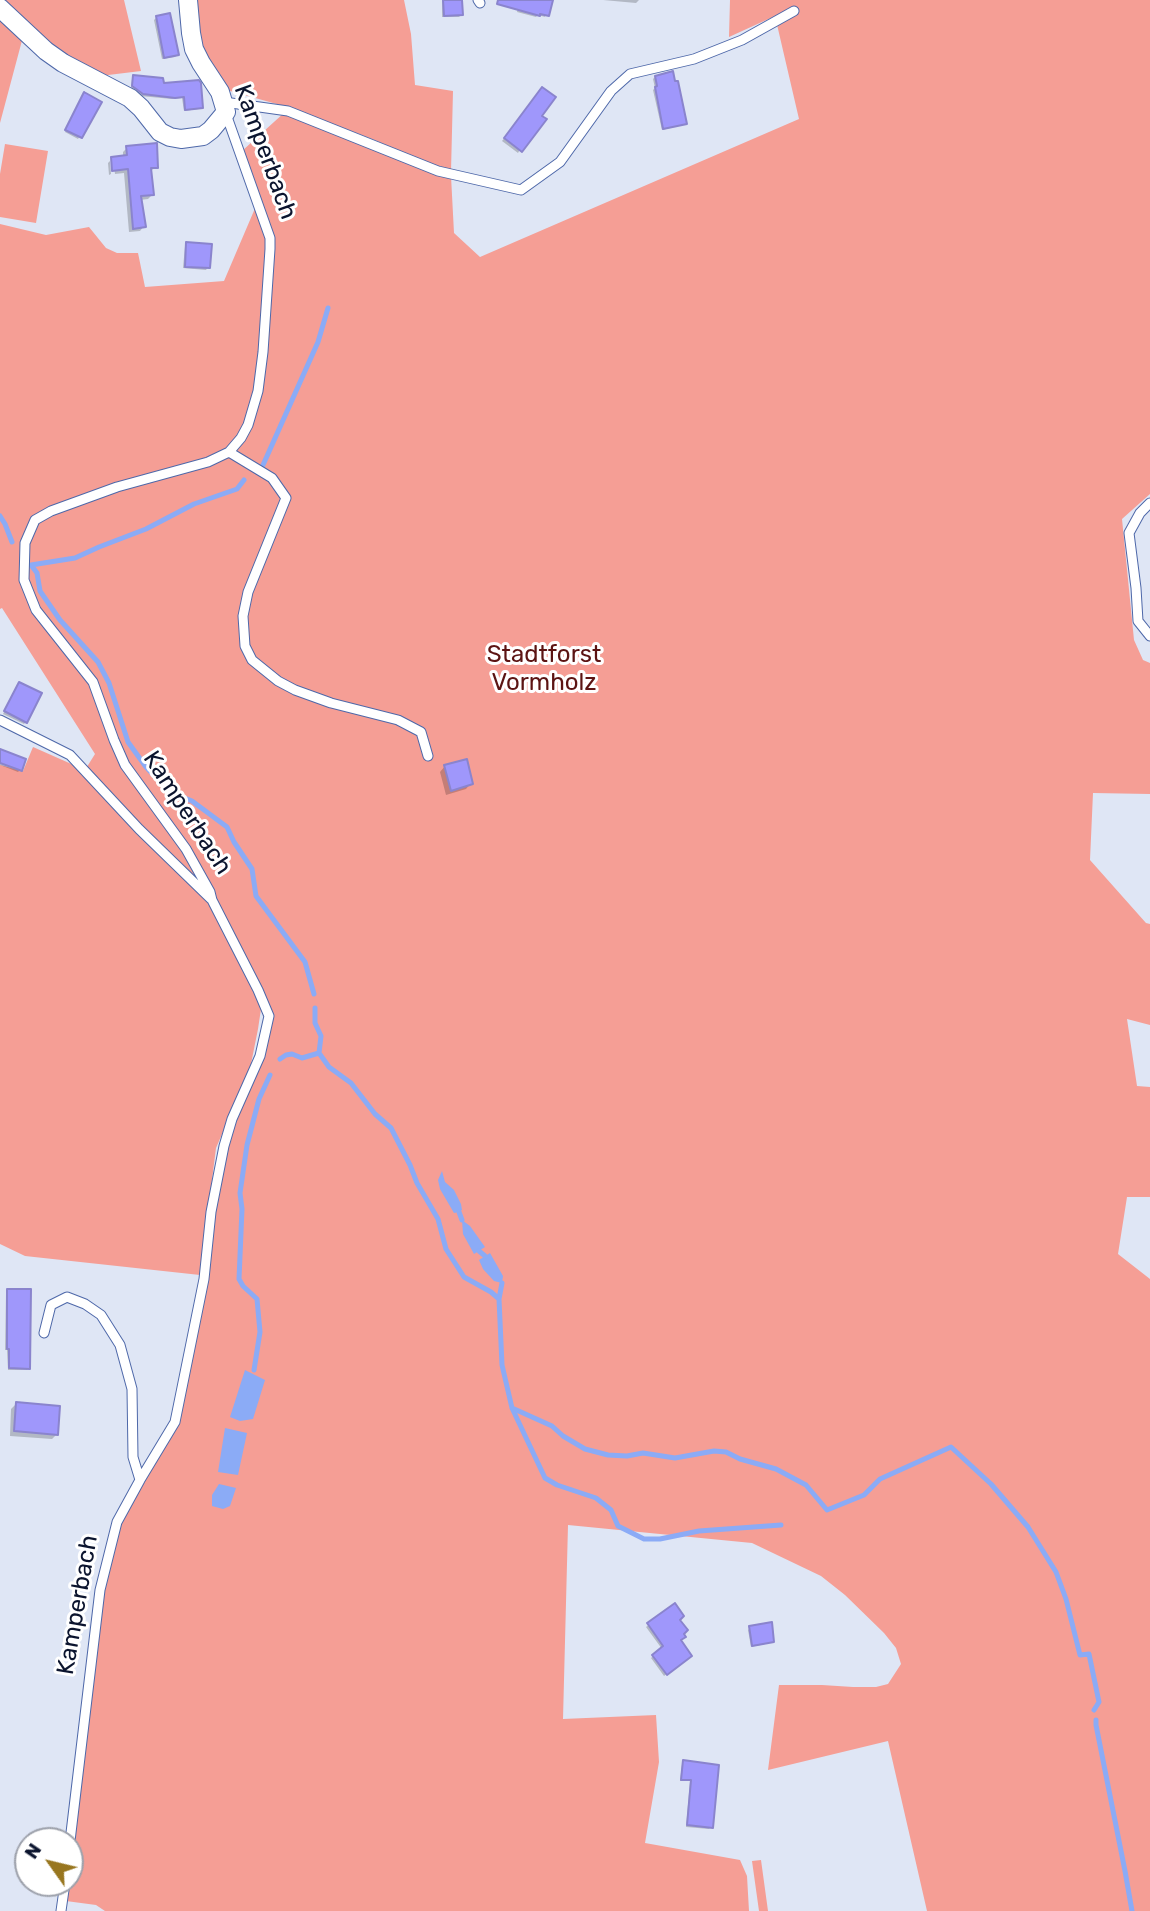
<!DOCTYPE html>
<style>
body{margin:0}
#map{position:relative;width:1150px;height:1911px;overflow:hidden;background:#dfe6f5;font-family:Rubik,sans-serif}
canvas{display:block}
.north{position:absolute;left:14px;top:1827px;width:70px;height:70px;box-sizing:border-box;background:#fff;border:2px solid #9da1ab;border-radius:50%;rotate:304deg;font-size:19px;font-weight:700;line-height:28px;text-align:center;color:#0b142e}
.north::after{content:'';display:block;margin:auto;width:24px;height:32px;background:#98761f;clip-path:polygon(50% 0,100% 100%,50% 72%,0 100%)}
</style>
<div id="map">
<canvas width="1150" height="1911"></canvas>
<div class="north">N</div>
</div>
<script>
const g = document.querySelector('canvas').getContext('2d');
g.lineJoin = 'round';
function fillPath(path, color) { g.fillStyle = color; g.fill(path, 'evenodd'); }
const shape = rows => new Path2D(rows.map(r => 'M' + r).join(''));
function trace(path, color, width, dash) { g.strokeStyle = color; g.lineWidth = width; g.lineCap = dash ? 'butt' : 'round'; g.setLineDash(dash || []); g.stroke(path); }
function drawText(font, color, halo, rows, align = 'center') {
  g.font = font + ' Rubik,sans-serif'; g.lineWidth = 6; g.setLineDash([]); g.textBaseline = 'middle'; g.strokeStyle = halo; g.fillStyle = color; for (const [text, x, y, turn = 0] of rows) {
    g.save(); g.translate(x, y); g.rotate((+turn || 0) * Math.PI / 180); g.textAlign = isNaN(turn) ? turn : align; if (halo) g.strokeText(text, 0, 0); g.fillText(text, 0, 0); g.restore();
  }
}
const green = shape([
 [0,0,124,0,141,71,100,76,58,55],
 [192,0,404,0,411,34,415,85,453,91,451,171,438,169,377,141,291,108,223,89,202,60],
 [730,0,1150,0,1150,494,1122,519,1134,640,1143,660,1150,663,1150,794,1093,793,1090,860,1146,923,1150,924,1150,1025,1127,1019,1137,1086,1150,1087,1150,1197,1127,1197,1118,1254,1150,1279,1150,1911,927,1911,888,1741,768,1770,779,1685,822,1685,853,1687,876,1687,888,1684,901,1664,896,1648,884,1633,845,1595,821,1576,752,1543,568,1525,563,1719,656,1715,659,1762,645,1843,740,1860,747,1876,749,1911,105,1911,96,1905,66,1901,68,1883,70,1883,70,1870,101,1603,118,1528,178,1424,226,1148,263,1054,272,1014,248,979,261,1009,258,1029,250,1069,216,1148,200,1275,25,1256,0,1244,0,765,23,771,33,747,85,770,95,754,2,608,0,609,0,224,46,235,89,227,106,248,117,253,138,253,145,287,224,281,256,206,266,240,269,308,275,243,271,226,242,151,285,112,451,176,454,233,480,257,799,119,775,16,729,37],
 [0,13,24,33,0,123],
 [5,144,48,151,36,223,0,217,0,174],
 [761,1860,768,1911,759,1911,752,1861]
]);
const water = shape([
 [442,1171,445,1182,454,1190,461,1204,462,1210,459,1212,454,1213,440,1189,438,1180],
 [462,1220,470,1226,485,1247,474,1254,463,1234],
 [490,1253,503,1276,502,1283,494,1281,483,1269,479,1260],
 [245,1370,265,1380,253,1419,240,1421,230,1417],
 [225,1428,247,1433,238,1475,218,1472],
 [219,1484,236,1488,230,1506,223,1509,212,1506,212,1495]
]);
const shadow = shape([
 [442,0,460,0,461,15,459,17,442,17],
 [520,0,551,0,545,17,538,15,536,17,517,12],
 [603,0,639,0,636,3],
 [156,18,177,55,175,57,162,59,154,20],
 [134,77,162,85,198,82,201,107,199,109,184,111,182,98,172,99,140,96,131,88,132,79],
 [655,77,685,123,683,125,662,130,653,90,655,88,653,79],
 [540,92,539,116,518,153,502,141],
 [83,96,100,103,78,139,65,132],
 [127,148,157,167,150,171,152,195,148,199,140,200,144,226,140,231,129,232,124,173,115,174,113,160,111,160,123,157,123,152],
 [110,161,111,174,109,175,108,163],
 [187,244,208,267,206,270,183,268,185,246],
 [19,684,26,722,24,724,3,714],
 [0,751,20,770,18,772,0,765],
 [445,766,471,783,466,789,446,795,440,772],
 [8,1291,29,1368,27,1370,8,1370,7,1350,5,1350,6,1293],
 [16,1404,57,1434,52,1439,10,1436,11,1409],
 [674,1605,678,1620,679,1641,690,1655,664,1676,651,1658,662,1649,646,1627],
 [750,1628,772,1641,770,1643,751,1647,748,1630],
 [684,1762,711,1827,709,1829,686,1827,690,1781,680,1781,682,1764]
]);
const stream = shape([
 [263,465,318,342,328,308],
 [244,480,237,489,194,504,146,529,99,547,75,558,31,565,37,573,40,591,60,620,98,662,109,683,128,742,146,767,163,785,175,794,192,801,227,827,234,842,252,869,256,896,305,962,314,994],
 [0,516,5,524,12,542],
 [315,1008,315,1023,321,1036,319,1053,329,1067,351,1083,375,1114,391,1128,410,1165,417,1183,438,1219,446,1249,464,1277,491,1292,499,1299,502,1365,512,1408,552,1426,563,1436,585,1449,608,1455,627,1456,643,1453,675,1458,714,1451,726,1452,740,1459,776,1469,806,1485,827,1510,864,1495,880,1479,951,1447,991,1484,1028,1527,1056,1572,1066,1599,1080,1655,1089,1654,1099,1702,1094,1710],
 [280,1059,286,1055,292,1054,302,1058,319,1053],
 [459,1212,462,1220],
 [479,1251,485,1256],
 [499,1299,502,1283],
 [254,1370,260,1332,257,1299,243,1286,239,1279,242,1209,240,1193,247,1145,259,1099,270,1075],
 [512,1408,545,1478,557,1485,596,1498,611,1510,618,1526,644,1539,660,1539,699,1531,781,1525],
 [1096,1720,1096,1725,1125,1871,1132,1911]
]);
const building = shape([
 [443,0,462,0,463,15,444,16,443,0],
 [498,0,553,0,549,16,540,14,540,16,497,4,498,0],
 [170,13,179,55,164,58,156,16,170,13],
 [673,71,675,81,678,81,687,124,663,129,655,87,657,86,655,76,673,71],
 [133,75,163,78,164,83,199,80,201,83,203,108,185,110,184,97,175,98,143,94,132,86,133,75],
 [542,87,556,97,542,116,547,119,522,152,504,138,542,87],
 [84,92,102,102,82,138,65,130,84,92],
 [157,143,158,168,151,168,154,195,141,196,146,227,133,229,128,169,112,171,111,157,127,155,126,146,157,143],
 [186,242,212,244,210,268,185,267,186,242],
 [19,682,42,693,27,723,4,711,19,682],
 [0,749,26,759,22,771,0,763,0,749],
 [467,759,473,784,451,791,444,765,467,759],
 [7,1289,31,1289,30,1369,9,1368,9,1349,7,1349,7,1289],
 [16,1402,60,1406,58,1435,14,1431,16,1402],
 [675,1603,684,1616,680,1620,688,1630,684,1634,686,1637,681,1640,692,1656,667,1675,652,1655,663,1646,647,1623,675,1603],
 [772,1622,774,1642,752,1646,749,1626,772,1622],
 [683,1760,719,1765,713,1828,687,1825,691,1780,681,1780,683,1760]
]);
const service = shape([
 [478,0,480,3],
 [224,102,288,111,438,171,521,190,560,162,611,91,630,74,694,59,742,40,794,11],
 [229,452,272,478,286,498,248,592,243,616,245,646,252,660,278,681,295,690,331,703,398,720,421,732,428,756],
 [1150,503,1140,513,1129,533,1136,588,1138,621,1150,636],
 [0,720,70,755,139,829,211,899],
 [44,1333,51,1305,67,1297,85,1304,101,1315,120,1345,132,1389,133,1457,140,1480],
 [70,1841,100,1590,117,1522,140,1480,175,1422,204,1279,211,1212,224,1146,232,1119,260,1056,269,1016,258,990,212,900,210,892,186,849,125,765,114,740,93,682,36,610,24,580,25,543,35,520,51,511,117,487,208,462,229,452,241,438,248,425,258,391,263,352,270,249,270,238,226,114],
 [61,1911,65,1883]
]);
const minor = shape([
 [0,8,46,51,63,63,130,98,141,108,160,132,170,137,181,139,203,136,211,130,226,112,220,92,201,63,194,49,191,33,188,0]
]);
const streetNames = [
 ["Kamperbach",265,152,70],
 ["Kamperbach",187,813,57],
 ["Kamperbach",78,1605,-80]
];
const parkNames = [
 ["Stadtforst",544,655],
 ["Vormholz",544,683]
];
fillPath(green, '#f59e95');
fillPath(water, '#8babf6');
fillPath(shadow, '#0003');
trace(stream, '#8babf6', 5);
fillPath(building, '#9f97fb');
trace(building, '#8a84cd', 2);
trace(service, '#4e68a9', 11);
trace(minor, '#4e68a9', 20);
trace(service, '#fff', 9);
trace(minor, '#fff', 18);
drawText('24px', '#0b142e', '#fff', streetNames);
drawText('24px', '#5c1413', '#fff', parkNames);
</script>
